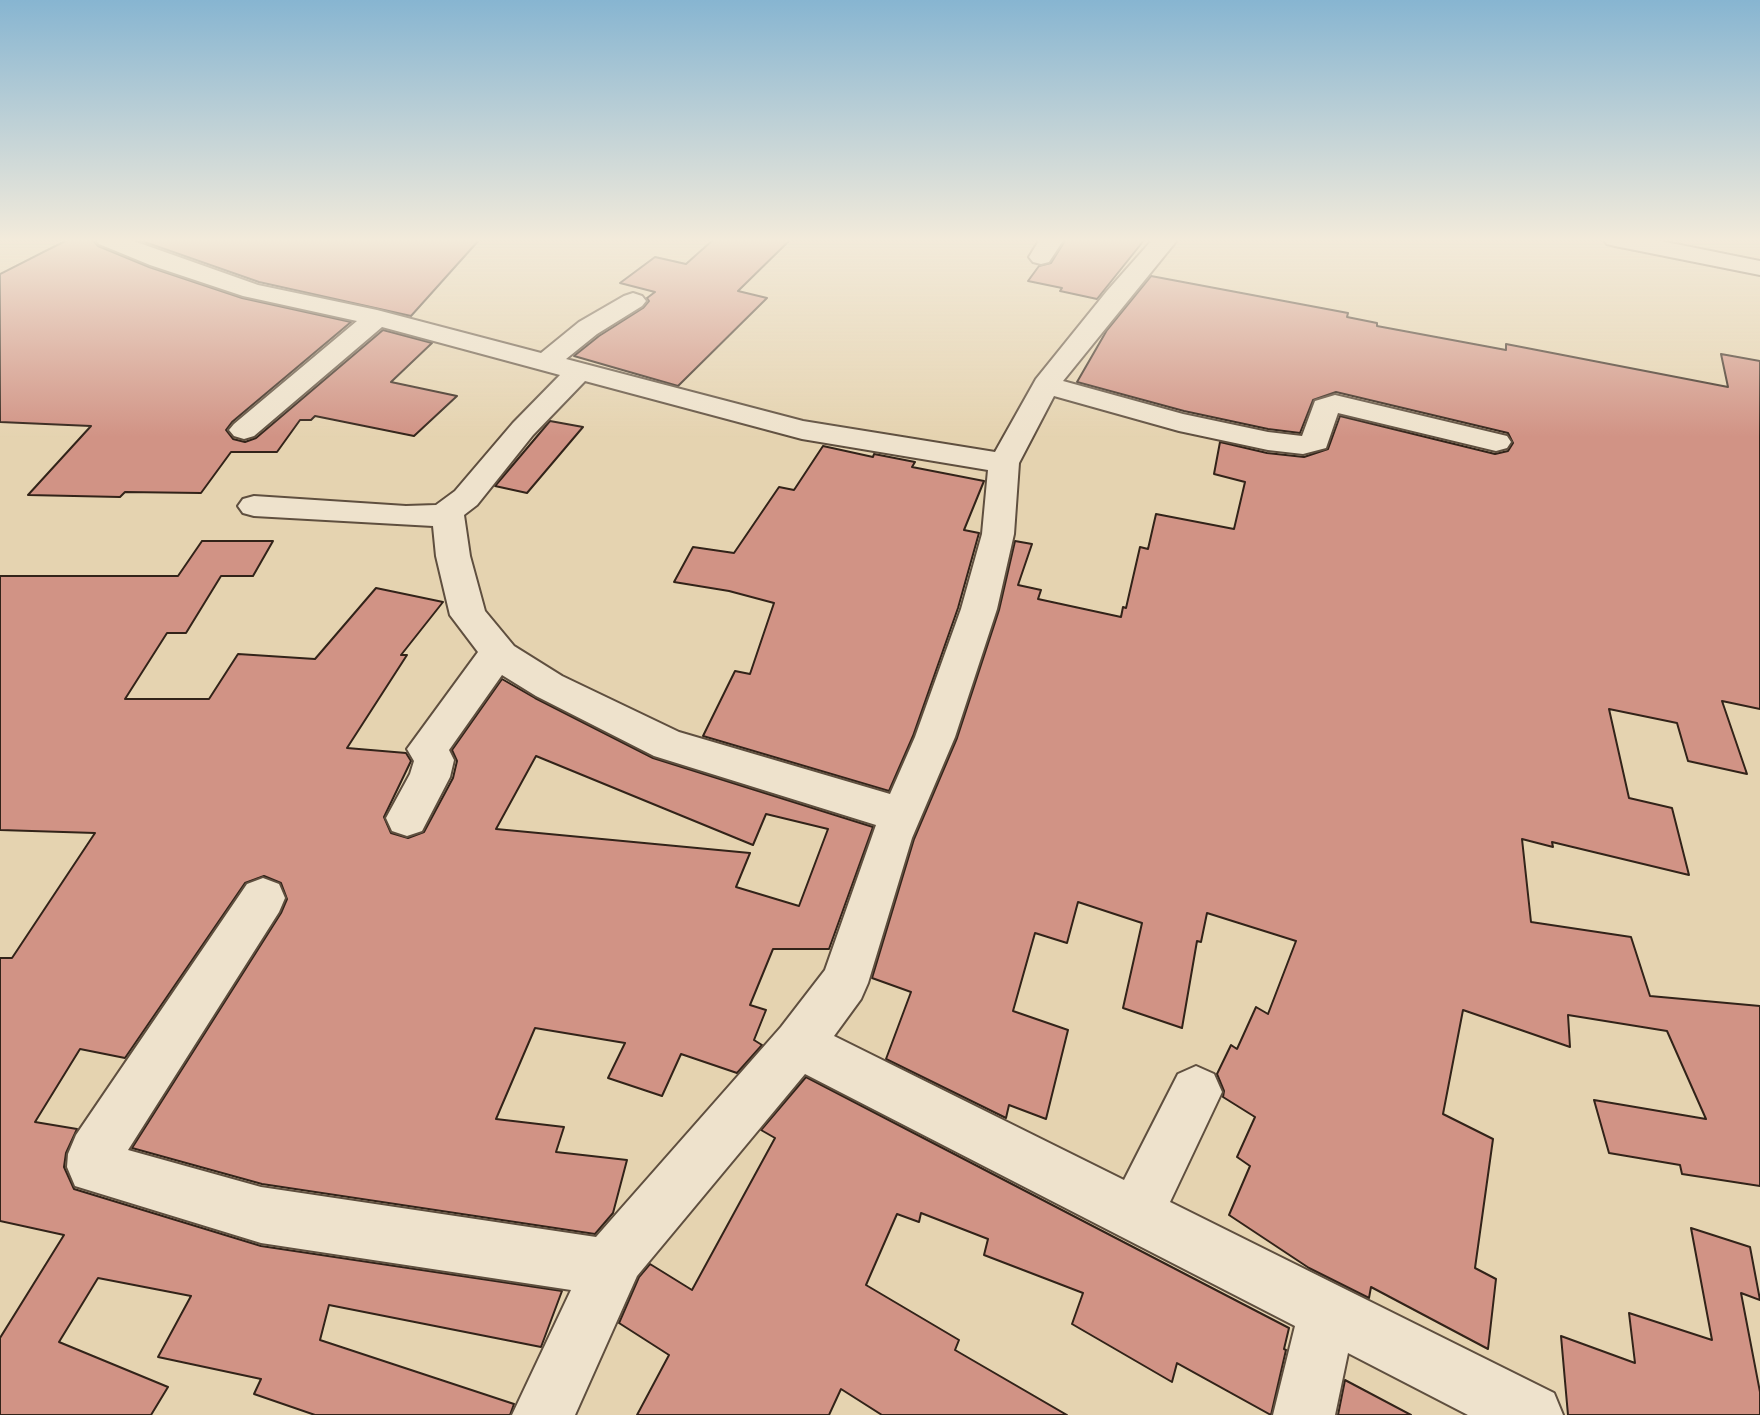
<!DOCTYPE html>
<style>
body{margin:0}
canvas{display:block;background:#e5d3b0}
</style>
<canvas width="1760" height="1415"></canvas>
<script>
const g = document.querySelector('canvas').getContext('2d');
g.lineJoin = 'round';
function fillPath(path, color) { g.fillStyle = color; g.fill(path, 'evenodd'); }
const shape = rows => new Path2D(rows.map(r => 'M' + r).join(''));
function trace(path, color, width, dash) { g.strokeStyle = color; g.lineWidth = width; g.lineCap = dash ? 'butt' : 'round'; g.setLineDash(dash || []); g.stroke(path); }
const building = shape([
 [69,239,92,239,98,246,149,267,242,298,351,322,232,422,226,430,233,439,245,442,256,438,383,330,432,343,391,382,457,396,414,436,315,416,311,420,300,420,277,452,231,452,201,493,125,492,120,497,28,495,91,426,0,422,0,274,69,239],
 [136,239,480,239,411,316,259,282,136,239],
 [714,239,791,239,738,291,767,298,678,386,574,356,599,336,643,308,649,301,647,298,655,292,620,283,655,257,686,264,714,239],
 [1066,239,1145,239,1097,299,1060,291,1062,288,1028,281,1039,266,1051,263,1066,239],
 [1151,276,1348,313,1347,317,1377,323,1377,326,1506,350,1506,344,1728,387,1721,354,1760,361,1760,709,1722,701,1747,774,1688,761,1677,723,1609,709,1629,798,1672,808,1689,875,1552,842,1553,847,1522,839,1531,922,1631,937,1650,996,1760,1006,1760,1186,1682,1174,1680,1165,1609,1153,1594,1100,1706,1119,1667,1031,1568,1015,1570,1047,1463,1010,1443,1114,1493,1139,1475,1268,1496,1279,1488,1349,1371,1287,1369,1298,1309,1268,1229,1215,1250,1166,1237,1157,1255,1117,1223,1097,1224,1091,1217,1074,1231,1045,1237,1049,1256,1007,1268,1014,1296,941,1207,913,1201,942,1197,941,1182,1028,1123,1008,1142,923,1078,902,1067,943,1035,933,1013,1011,1068,1030,1046,1119,1009,1105,1006,1118,886,1059,911,992,872,978,914,839,957,738,999,610,1015,541,1032,544,1018,585,1041,590,1038,599,1121,617,1123,607,1126,608,1140,547,1148,549,1156,514,1234,529,1245,482,1214,474,1220,442,1267,453,1304,457,1328,449,1340,416,1495,454,1508,451,1513,443,1508,433,1336,392,1313,400,1300,433,1268,429,1184,411,1077,382,1107,330,1151,276],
 [550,421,583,427,527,493,495,486,550,421],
 [823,446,873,457,874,454,915,462,912,467,984,481,964,530,979,533,958,608,913,736,889,791,703,736,735,671,750,674,774,603,729,591,674,582,693,547,734,553,779,487,794,490,823,446],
 [202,541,273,541,253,576,221,576,186,633,167,633,125,699,209,699,238,654,315,659,376,588,443,602,401,655,407,655,347,748,406,753,411,761,384,817,391,833,408,838,424,832,453,778,457,761,452,750,502,679,535,698,653,758,873,827,829,949,773,949,750,1005,766,1010,754,1040,762,1045,737,1073,681,1054,662,1096,608,1078,625,1043,535,1028,496,1119,564,1127,556,1152,627,1160,613,1213,595,1234,262,1184,132,1148,281,913,287,899,281,883,264,876,245,883,125,1058,80,1049,35,1122,77,1129,66,1153,64,1167,74,1189,261,1246,562,1291,541,1347,329,1305,320,1340,514,1404,510,1415,315,1415,254,1394,261,1379,158,1357,191,1296,98,1278,59,1342,168,1387,151,1415,0,1415,0,1338,64,1235,0,1221,0,958,12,958,95,833,0,830,0,576,178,576,202,541],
 [536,756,753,845,766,814,828,829,799,906,736,887,750,853,496,829,536,756],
 [806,1077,1289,1328,1284,1349,1286,1350,1271,1415,1177,1363,1172,1382,1072,1324,1083,1293,984,1255,988,1239,921,1213,919,1222,897,1214,866,1285,959,1340,955,1350,1067,1415,882,1415,841,1389,829,1415,637,1415,669,1355,619,1323,639,1277,650,1264,692,1290,775,1138,761,1130,806,1077],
 [1691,1228,1750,1247,1760,1300,1741,1293,1760,1392,1760,1415,1568,1415,1561,1336,1635,1363,1629,1313,1712,1340,1691,1228],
 [1345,1380,1411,1415,1338,1415,1345,1380]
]);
const street = shape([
 [95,239,128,239,258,285,377,310,541,353,579,322,624,296,633,293,642,296,646,301,642,306,597,334,566,359,803,421,995,452,1036,379,1107,291,1153,239,1178,239,1063,381,1183,414,1268,432,1302,436,1315,401,1335,395,1507,436,1511,442,1507,448,1496,451,1338,413,1326,448,1303,454,1268,450,1179,431,1054,396,1019,463,1014,534,997,609,955,737,912,838,868,983,861,999,834,1036,1124,1180,1178,1074,1196,1066,1214,1074,1222,1092,1170,1202,1554,1393,1563,1415,1468,1415,1348,1353,1335,1415,1273,1415,1295,1326,805,1074,637,1276,575,1415,512,1415,571,1290,261,1243,75,1186,67,1167,68,1154,76,1135,247,884,263,878,279,884,285,898,279,912,128,1150,261,1187,596,1237,781,1027,825,970,876,825,654,756,536,696,502,675,449,750,454,760,450,777,422,831,407,836,392,831,386,818,410,774,414,761,407,749,478,652,450,615,436,556,433,526,254,516,243,513,238,506,243,499,254,496,406,506,436,505,455,491,513,423,560,375,382,327,254,436,244,439,234,436,229,430,234,424,357,321,243,296,150,265,99,244,95,239],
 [585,381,802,439,988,470,982,534,961,609,915,737,890,794,679,732,562,676,514,646,485,611,470,556,464,515,477,505,533,435,585,381],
 [1040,239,1064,239,1049,262,1041,264,1033,262,1029,257,1040,239],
 [1603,239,1651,239,1760,261,1760,275,1615,246,1607,244,1603,239]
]);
fillPath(building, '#d19385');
trace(building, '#322319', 2);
trace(street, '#5f4f3f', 4);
fillPath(street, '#eee2cc');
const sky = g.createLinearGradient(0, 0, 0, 437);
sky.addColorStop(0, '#87b5d1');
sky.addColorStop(0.55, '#f3ebdb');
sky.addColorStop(1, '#f3ebdb00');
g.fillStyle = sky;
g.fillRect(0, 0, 1760, 437);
</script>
